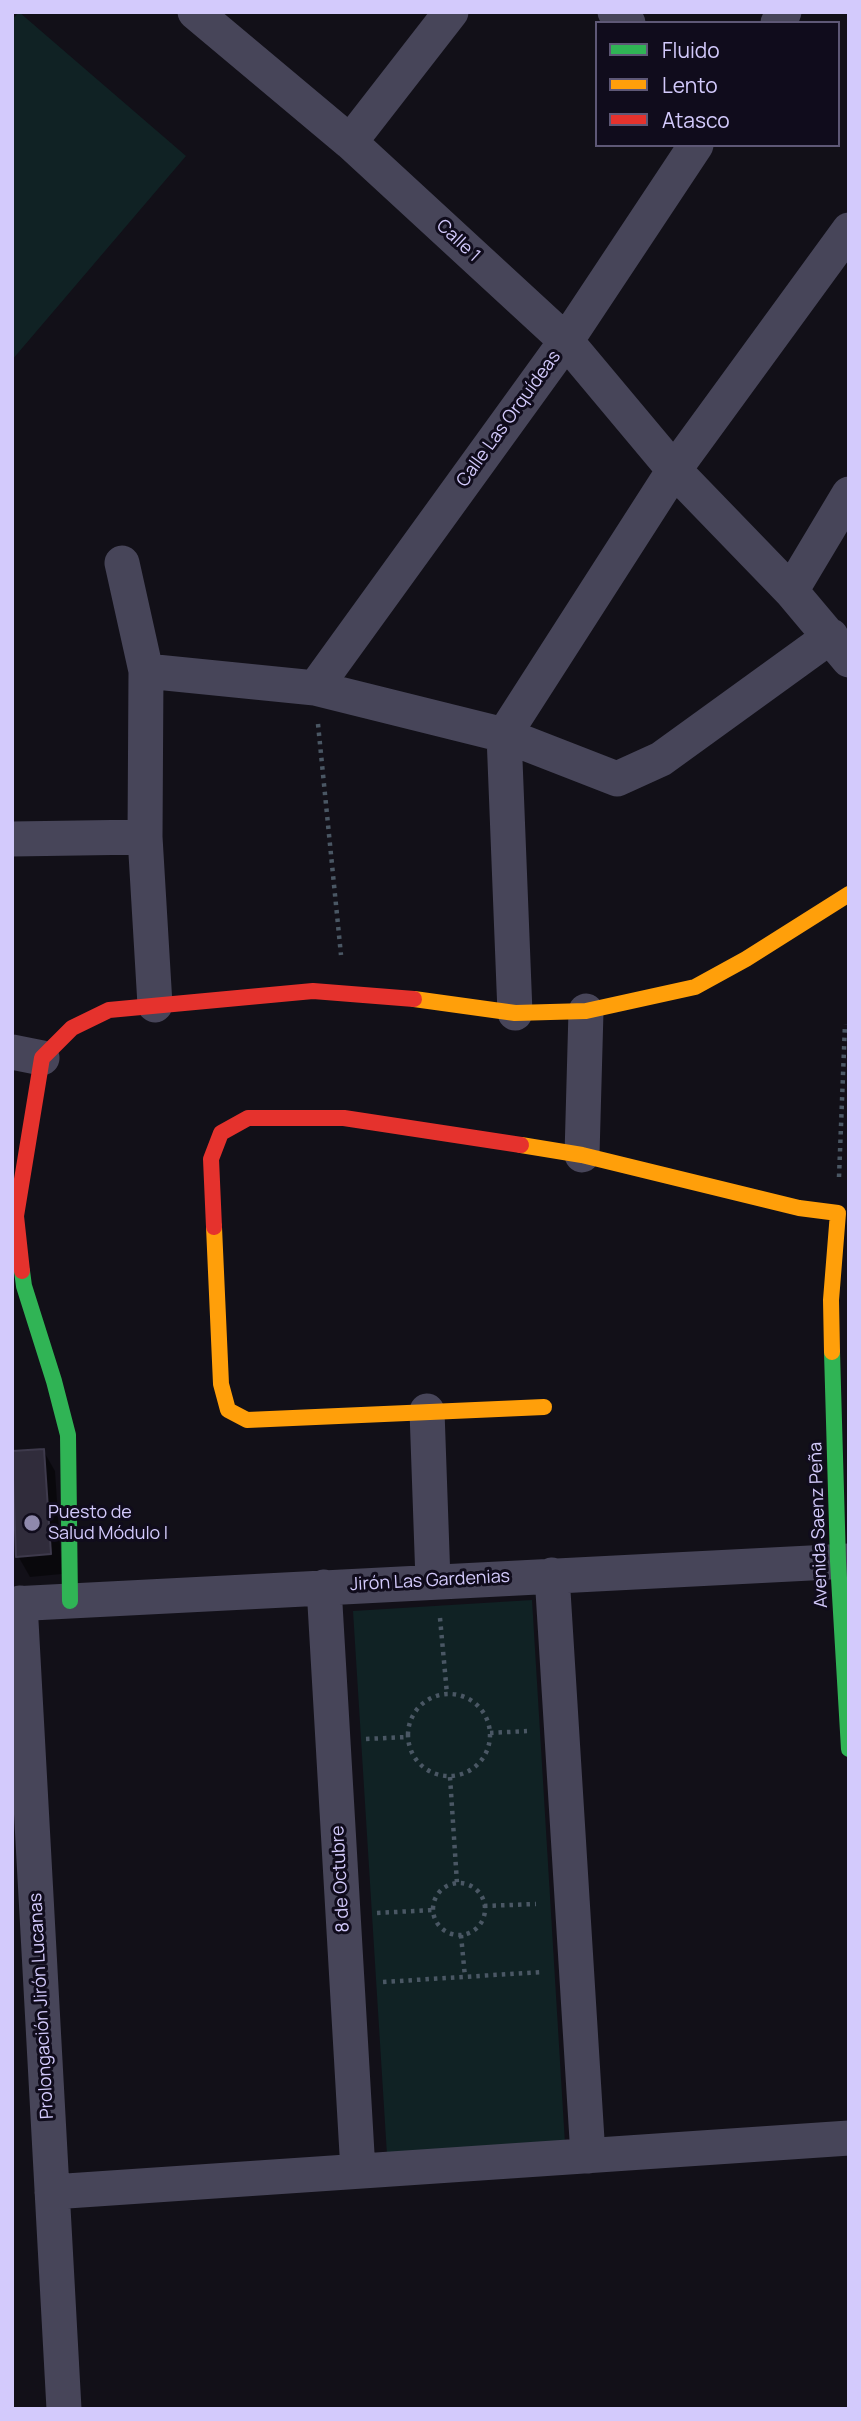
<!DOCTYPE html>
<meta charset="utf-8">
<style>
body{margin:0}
#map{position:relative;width:861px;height:2421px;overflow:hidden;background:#121018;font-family:Manrope,sans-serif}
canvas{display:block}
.frame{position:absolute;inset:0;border:14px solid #d3cafc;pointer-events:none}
.legend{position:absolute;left:595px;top:21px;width:245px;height:126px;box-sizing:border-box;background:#100c1c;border:2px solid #5e5876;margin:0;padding:9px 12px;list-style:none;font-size:21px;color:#d3cafc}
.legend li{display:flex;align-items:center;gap:14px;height:35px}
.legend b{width:35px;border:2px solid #5e5876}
</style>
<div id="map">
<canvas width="861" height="2421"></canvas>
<div class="frame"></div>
<ul class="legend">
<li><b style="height:9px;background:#30b455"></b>Fluido</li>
<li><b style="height:9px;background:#ff9f0a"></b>Lento</li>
<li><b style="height:9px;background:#e5322d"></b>Atasco</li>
</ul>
</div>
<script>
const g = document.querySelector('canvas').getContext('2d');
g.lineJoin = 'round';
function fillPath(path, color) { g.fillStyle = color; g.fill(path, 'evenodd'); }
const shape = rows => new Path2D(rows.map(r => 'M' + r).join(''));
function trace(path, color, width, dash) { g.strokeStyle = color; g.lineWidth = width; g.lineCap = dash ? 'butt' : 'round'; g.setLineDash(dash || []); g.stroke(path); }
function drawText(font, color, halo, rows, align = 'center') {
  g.font = font + ' Manrope,sans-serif'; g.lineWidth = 6; g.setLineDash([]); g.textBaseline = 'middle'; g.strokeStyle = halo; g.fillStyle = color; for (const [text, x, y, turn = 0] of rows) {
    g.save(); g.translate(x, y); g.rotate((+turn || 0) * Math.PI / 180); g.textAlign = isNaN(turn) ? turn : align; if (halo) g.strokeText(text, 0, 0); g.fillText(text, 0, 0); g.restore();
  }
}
const green = shape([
 [19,12,186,156,12,360,12,20],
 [532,1600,565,2144,387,2155,353,1611]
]);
const shadow = shape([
 [43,1450,55,1471,62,1574,30,1577,18,1556,12,1453]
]);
const building = shape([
 [44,1449,51,1554,16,1557,12,1451,44,1449]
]);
const path = shape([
 [318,724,341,955],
 [839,1177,845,1024],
 [440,1618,447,1694],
 '408 1735a41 41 0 1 1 82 0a41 41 0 1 1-82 0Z',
 [490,1733,527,1731],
 [366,1739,407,1737],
 [450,1777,457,1883],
 '433 1909a26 26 0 1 1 52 0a26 26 0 1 1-52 0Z',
 [484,1906,536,1904],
 [377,1913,432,1910],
 [461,1935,465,1977],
 [383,1982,542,1972]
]);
const street = shape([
 [195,12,350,142,566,341,674,470,791,591,849,660],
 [615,12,628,23],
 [778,23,784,12],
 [350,142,451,12],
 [122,563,146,671,145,837,155,1005],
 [791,591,849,494],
 [146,671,315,688,504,735,617,779,661,759,831,636],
 [315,688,566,341,696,145],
 [12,839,145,837],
 [515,1013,504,735,674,470,849,230],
 [12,1052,42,1058],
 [582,1155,586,1011],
 [427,1411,433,1581],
 [552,1575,588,2156],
 [324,1587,358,2171],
 [20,1603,64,2409],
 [12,1604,849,1561],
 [52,2192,849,2138]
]);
const fast = shape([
 [22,1271,24,1286,54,1381,68,1435,70,1601],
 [832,1352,838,1561,849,1749]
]);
const slow = shape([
 [414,999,515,1013,586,1011,695,987,746,959,849,894],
 [521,1145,582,1155,799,1208,838,1213,831,1300,832,1352],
 [214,1227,221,1384,228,1410,247,1420,544,1407]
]);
const jam = shape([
 [214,1227,211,1159,221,1133,248,1118,344,1118,521,1145],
 [22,1271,16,1216,42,1058,72,1028,109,1010,313,991,414,999]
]);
const markers = [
 [32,1523,9,"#8f89ac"]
];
const streetNames = [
 ["Calle 1",458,241,43],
 ["Calle Las Orquídeas",509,419,-54],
 ["Avenida Saenz Peña",819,1525,-92],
 ["Jirón Las Gardenias",430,1581,-3],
 ["8 de Octubre",341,1879,-93],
 ["Prolongación Jirón Lucanas",42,2006,-93]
];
const poiNames = [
 ["Puesto de",48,1513],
 ["Salud Módulo I",48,1534]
];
fillPath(green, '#102224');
fillPath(shadow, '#0007');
fillPath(building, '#302c3b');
trace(building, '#3e3a4c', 2);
trace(path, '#4a5764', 4.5, [3.5, 5]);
trace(street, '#474559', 35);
trace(fast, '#30b455', 16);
trace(slow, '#ff9f0a', 16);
trace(jam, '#e5322d', 16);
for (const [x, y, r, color] of markers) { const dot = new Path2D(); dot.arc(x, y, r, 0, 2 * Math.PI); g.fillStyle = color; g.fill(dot); trace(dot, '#100c1c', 2.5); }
drawText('18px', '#d3cafc', '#100c1c', streetNames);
drawText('18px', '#d3cafc', '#100c1c', poiNames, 'left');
</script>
